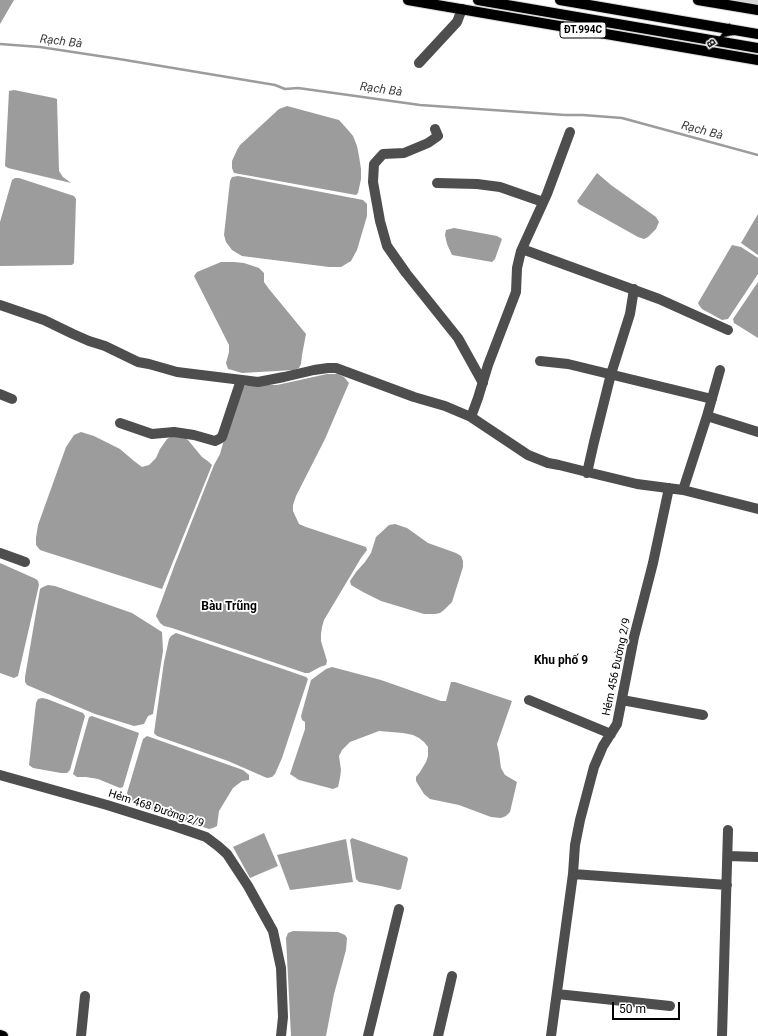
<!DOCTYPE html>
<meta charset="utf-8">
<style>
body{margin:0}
#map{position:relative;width:758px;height:1036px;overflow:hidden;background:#fff;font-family:Roboto,sans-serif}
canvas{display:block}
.north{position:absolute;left:702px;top:16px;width:40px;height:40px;-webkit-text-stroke:3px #fff;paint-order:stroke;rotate:237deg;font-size:11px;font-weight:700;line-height:16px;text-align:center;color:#000}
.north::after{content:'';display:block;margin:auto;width:14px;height:18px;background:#000;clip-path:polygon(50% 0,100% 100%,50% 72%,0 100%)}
.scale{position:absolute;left:612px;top:1002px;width:68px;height:18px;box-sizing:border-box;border:2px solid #000;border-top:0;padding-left:5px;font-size:12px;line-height:14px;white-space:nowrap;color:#000;-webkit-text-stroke:3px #fff;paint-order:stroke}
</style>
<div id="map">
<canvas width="758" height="1036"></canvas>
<div class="north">B</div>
<div class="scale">50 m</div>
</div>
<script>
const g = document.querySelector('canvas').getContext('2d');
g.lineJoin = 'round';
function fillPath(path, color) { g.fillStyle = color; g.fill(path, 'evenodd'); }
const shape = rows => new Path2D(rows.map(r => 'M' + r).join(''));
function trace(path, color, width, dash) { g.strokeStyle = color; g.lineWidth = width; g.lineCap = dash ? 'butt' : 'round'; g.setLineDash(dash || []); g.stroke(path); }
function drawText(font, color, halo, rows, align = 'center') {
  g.font = font + ' Roboto,sans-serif'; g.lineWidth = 3.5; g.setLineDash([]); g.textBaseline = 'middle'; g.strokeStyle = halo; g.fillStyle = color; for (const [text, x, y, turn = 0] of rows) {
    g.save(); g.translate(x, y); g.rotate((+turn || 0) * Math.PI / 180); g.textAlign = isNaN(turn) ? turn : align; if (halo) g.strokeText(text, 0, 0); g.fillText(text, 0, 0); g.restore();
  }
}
const green = shape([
 [727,0,758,0,758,5]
]);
const water = shape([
 [0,0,14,0,0,24],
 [14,90,54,98,57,99,59,171,63,177,71,183,8,168,5,166,9,91],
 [287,106,339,120,348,130,353,136,357,146,359,156,361,169,361,179,358,193,356,195,234,173,232,168,232,161,237,150,240,145,279,109],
 [597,173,611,185,656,217,659,222,656,229,648,237,644,239,638,237,579,204,577,201],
 [238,176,363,200,367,204,367,216,357,250,351,261,341,267,329,267,242,256,232,250,226,242,224,235,230,181,232,177],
 [15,178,19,178,74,196,76,199,74,263,72,265,0,266,0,222,12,180],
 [758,214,758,255,741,243],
 [454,228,497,236,502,239,495,259,492,262,452,255,447,244,445,235,446,230],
 [732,245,741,247,758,258,758,274,728,319,722,320,702,309,699,305,698,303],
 [221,262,234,262,244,263,259,268,264,273,264,282,269,289,306,334,302,355,301,364,299,368,294,370,242,373,232,370,228,369,226,363,229,352,229,345,194,276,197,272],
 [758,282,758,338,734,323,733,319],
 [327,374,338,374,344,377,349,383,325,439,296,496,293,505,293,511,299,524,306,527,366,547,367,550,361,558,324,620,322,627,321,634,321,641,327,661,326,665,320,667,309,673,305,673,172,628,164,626,160,623,156,616,175,564,214,465,220,454,233,407,244,386,250,385,277,385],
 [81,432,94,436,120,449,134,461,142,467,149,465,156,458,160,449,167,439,172,436,183,437,188,440,202,457,209,462,212,465,162,589,46,552,40,550,36,545,36,538,38,525,66,447,74,435],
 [395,524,407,528,428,543,456,553,461,556,463,561,463,567,452,602,444,610,440,613,435,614,424,614,381,601,363,592,351,585,350,581,356,572,365,562,371,553,376,537,389,525],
 [0,563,36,579,38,581,39,585,18,676,14,678,0,673],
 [48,585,55,586,132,613,162,632,163,651,153,714,148,716,144,724,134,726,95,714,27,685,25,682,25,677,40,589,43,587],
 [176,633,286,670,306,677,308,679,282,758,275,774,272,777,267,778,228,761,157,736,154,733,164,662,169,639,171,636],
 [332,667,381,680,441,701,446,701,451,682,455,682,512,701,497,744,499,753,501,768,505,775,517,782,510,812,506,816,501,818,491,817,459,805,430,799,424,794,416,781,416,777,420,772,426,762,428,756,428,747,424,742,419,738,413,735,403,733,379,731,350,742,342,750,339,756,341,770,340,778,338,787,333,789,299,780,290,774,305,729,305,722,302,720,301,716,311,680,326,669],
 [42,698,47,699,83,713,85,716,70,770,67,773,61,773,33,768,29,765,36,703,38,699],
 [92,716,139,733,123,787,120,788,98,779,86,777,77,777,73,774,89,717],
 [147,736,243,770,249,775,249,780,242,781,233,788,219,811,217,826,213,828,209,829,135,804,130,801,127,793,143,739],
 [264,833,278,866,250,878,233,847],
 [352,838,407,857,408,859,401,889,398,890,381,886,359,882,356,879,350,840],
 [346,839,353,882,290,890,277,855],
 [293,931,338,932,345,935,347,938,346,950,334,994,326,1036,291,1036,286,938,288,933]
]);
const stream = shape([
 [0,44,40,47,119,59,275,85,285,89,298,88,420,105,565,115,583,115,622,118,758,155]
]);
const minor = shape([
 [419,63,457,22,462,9],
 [435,129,438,136,428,143,404,153,383,154,374,164,373,182,380,221,387,246,406,273,458,338,483,383],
 [437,183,477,184,500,187,543,202],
 [522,249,659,299,728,330],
 [0,305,44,320,73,334,89,341,105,346,138,362,149,364,177,372,258,382,284,377,314,370,328,368,336,368,414,397,445,406,471,417,528,455,548,463,559,465,583,471,637,484,683,490,758,509],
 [540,361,568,364,712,399],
 [0,394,12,399],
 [707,416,758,432],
 [471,417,478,398,488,365,516,292,517,268,521,251,547,194,570,132],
 [120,423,152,434,174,432,194,435,215,441,219,439,222,437,241,380],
 [587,473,594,442,611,374,630,314,634,289],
 [683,490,707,416,720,370],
 [0,553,25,562],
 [529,700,611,734],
 [622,700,703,715],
 [0,775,107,805,174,826,206,837,218,846,227,854,248,886,273,931,281,968,283,1017,281,1036],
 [728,856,758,857],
 [573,874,727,885],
 [557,994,670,1006],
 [81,1036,85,996],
 [368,1036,399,909],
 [438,1036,452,976],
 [551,1036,573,874,575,845,580,820,594,767,603,746,617,724,634,637,653,563,669,488],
 [722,1036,728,830]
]);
const major = shape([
 [408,0,758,60],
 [478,0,758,48],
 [560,0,758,34],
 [698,0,758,10],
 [0,1035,3,1036]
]);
const shields = [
 [583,30,46]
];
const shieldNames = [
 ["ĐT.994C",583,30]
];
const streetNames = [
 ["Hẻm 456 Đường 2/9",617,667,-78],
 ["Hẻm 468 Đường 2/9",156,809,18]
];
const waterNames = [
 ["Rạch Bà",61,42,7],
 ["Rạch Bà",381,90,8],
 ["Rạch Bà",702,131,15]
];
const neighbourhoodNames = [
 ["Bàu Trũng",229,607],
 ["Khu phố 9",561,661]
];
fillPath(green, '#d5d5d5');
fillPath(water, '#9c9c9c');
trace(stream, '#9c9c9c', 2.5);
trace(major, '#dbdbdb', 12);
trace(minor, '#4e4e4e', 10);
trace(major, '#000', 10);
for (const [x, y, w] of shields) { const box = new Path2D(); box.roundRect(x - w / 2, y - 8, w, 16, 3); g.fillStyle = '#fff'; g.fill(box); trace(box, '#000', 1); }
drawText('bold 10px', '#000', null, shieldNames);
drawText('11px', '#000', '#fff', streetNames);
drawText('italic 12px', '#3d3d3d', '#fff', waterNames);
drawText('bold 12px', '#000', '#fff', neighbourhoodNames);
</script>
